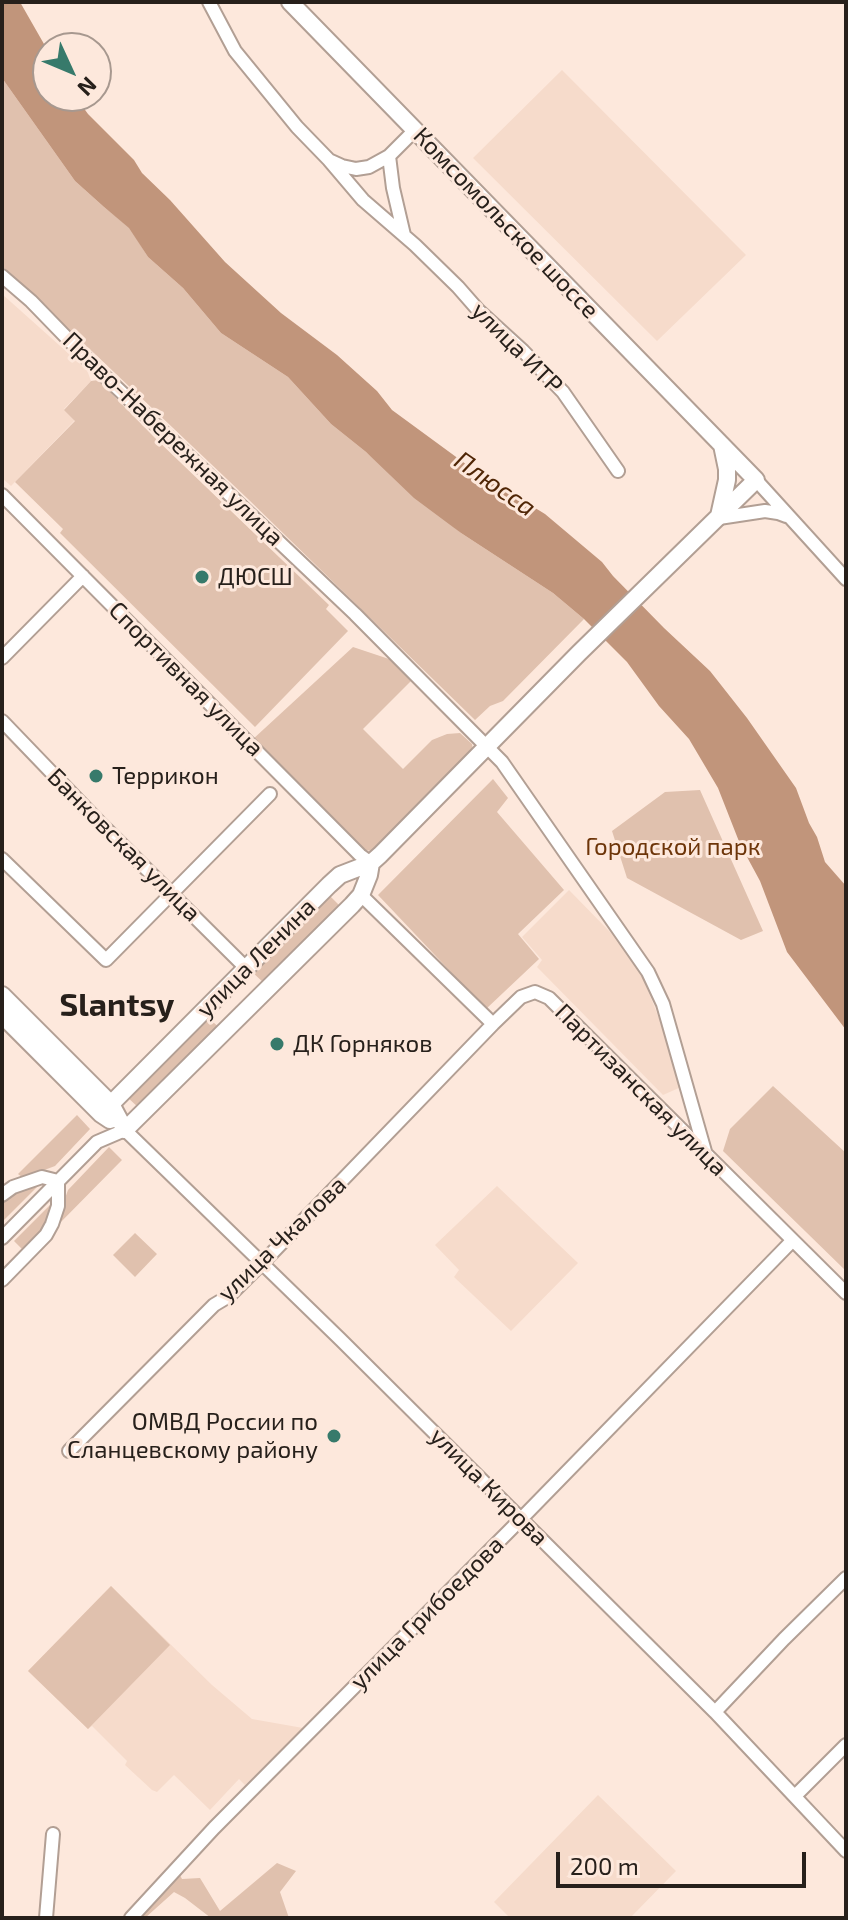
<!DOCTYPE html>
<meta charset="utf-8">
<style>
body{margin:0}
#map{position:relative;width:848px;height:1920px;overflow:hidden;background:#fde8dc;font-family:"Exo 2",sans-serif}
canvas{display:block}
.frame{position:absolute;inset:0;border:4px solid #27201b;pointer-events:none}
.north{position:absolute;left:32px;top:32px;width:80px;height:80px;box-sizing:border-box;background:#fde8dc;border:2px solid #a7988f;border-radius:50%;rotate:134deg;font-size:22px;font-weight:700;line-height:32px;text-align:center;color:#27201b}
.north::after{content:'';display:block;margin:auto;width:28px;height:36px;background:#377a6b;clip-path:polygon(50% 0,100% 100%,50% 72%,0 100%)}
.scale{position:absolute;left:556px;top:1852px;width:250px;height:36px;box-sizing:border-box;border:4px solid #27201b;border-top:0;padding-left:10px;font-size:24px;line-height:28px;white-space:nowrap;color:#27201b;-webkit-text-stroke:6px #fde8dc;paint-order:stroke}
</style>
<div id="map">
<canvas width="848" height="1920"></canvas>
<div class="frame"></div>
<div class="north">N</div>
<div class="scale">200 m</div>
</div>
<script>
const g = document.querySelector('canvas').getContext('2d');
g.lineJoin = 'round';
function fillPath(path, color) { g.fillStyle = color; g.fill(path, 'evenodd'); }
const shape = rows => new Path2D(rows.map(r => 'M' + r).join(''));
function trace(path, color, width, dash) { g.strokeStyle = color; g.lineWidth = width; g.lineCap = dash ? 'butt' : 'round'; g.setLineDash(dash || []); g.stroke(path); }
function drawText(font, color, halo, rows, align = 'center') {
  g.font = font + ' "Exo 2",sans-serif'; g.lineWidth = 6; g.setLineDash([]); g.textBaseline = 'middle'; g.strokeStyle = halo; g.fillStyle = color; for (const [text, x, y, turn = 0] of rows) {
    g.save(); g.translate(x, y); g.rotate((+turn || 0) * Math.PI / 180); g.textAlign = isNaN(turn) ? turn : align; if (halo) g.strokeText(text, 0, 0); g.fillText(text, 0, 0); g.restore();
  }
}
const built = shape([
 [562,70,746,255,657,341,473,158],
 [2,294,87,370,91,381,64,409,75,420,11,486,2,478],
 [569,890,611,933,643,978,666,1036,681,1087,663,1095,537,967,542,960,522,937],
 [497,1186,578,1263,511,1331,454,1277,459,1270,435,1245],
 [111,1586,212,1685,252,1719,303,1728,245,1785,239,1779,210,1810,174,1775,157,1792,152,1790,125,1765,127,1761,92,1726,88,1729,28,1671],
 [598,1795,676,1871,630,1918,510,1918,494,1902]
]);
const green = shape([
 [2,78,75,181,104,207,130,228,148,257,183,288,221,333,288,377,331,424,366,452,441,516,461,533,553,593,584,619,503,701,490,706,475,720,248,499,2,266],
 [98,380,155,438,329,605,326,609,348,631,255,727,60,533,63,529,15,482,75,421,64,410,91,381],
 [353,647,392,660,412,680,363,729,403,769,432,740,447,734,460,733,472,744,473,751,375,852,362,849,252,740],
 [493,779,508,798,497,812,564,890,518,934,539,959,486,1009,378,895],
 [700,790,763,931,741,940,627,878,612,831,665,792],
 [328,894,341,907,265,984,251,971],
 [206,1016,221,1029,140,1109,126,1096],
 [773,1086,846,1153,846,1271,723,1151,730,1129],
 [77,1115,90,1129,55,1166,23,1178,18,1174],
 [109,1147,122,1160,54,1229,68,1190],
 [35,1184,37,1187,2,1222,2,1201,14,1191],
 [52,1203,53,1207,43,1231,24,1251,14,1241],
 [135,1233,157,1254,135,1277,113,1255],
 [111,1586,170,1645,88,1729,28,1671],
 [277,1863,296,1871,280,1892,289,1918,211,1918,185,1898,174,1892,145,1918,137,1918,179,1873,182,1879,200,1878,220,1911]
]);
const water = shape([
 [2,2,20,2,48,51,48,96,75,96,88,114,134,160,142,173,170,200,225,262,281,313,337,355,377,391,392,410,478,473,545,514,602,562,613,576,664,628,710,671,747,718,796,788,809,823,817,837,825,862,846,886,846,1030,787,952,760,881,740,844,718,788,689,739,659,706,627,662,584,619,553,593,461,533,414,498,366,452,331,424,288,377,221,333,183,288,148,257,129,228,104,207,75,181,2,78]
]);
const minor = shape([
 [209,2,235,51,297,127,329,160,363,200,415,245,458,287,479,311,523,351,563,392,618,471],
 [389,156,393,188,404,235],
 [331,161,342,166,356,169,369,167,389,156,415,130],
 [2,276,31,301,96,368,355,614,502,762,648,972,663,1004,706,1155],
 [756,480,846,579],
 [2,495,360,855,371,863],
 [719,518,765,511,778,513,786,516],
 [2,658,83,576],
 [2,721,101,824,246,968],
 [2,859,106,960,270,794],
 [361,895,493,1024,521,997,535,992,549,998,846,1293],
 [2,1195,13,1187,42,1177,58,1181],
 [2,1238,97,1142,125,1130,341,1340,715,1712,846,1851],
 [2,1280,46,1235,52,1224,58,1206,58,1181],
 [69,1451,214,1305,229,1296,273,1252,493,1024],
 [715,1712,784,1639,846,1578],
 [795,1796,846,1745],
 [46,1918,53,1834],
 [131,1918,214,1828,521,1519,792,1241]
]);
const major = shape([
 [719,516,727,480,727,469,722,445],
 [2,995,111,1104,125,1130],
 [2,1015,101,1114,110,1120],
 [101,1114,329,885,340,875,371,863,380,855,579,653,756,480,290,2],
 [125,1130,352,905,361,895,369,875,371,863]
]);
const markers = [
 [202,577,8,"#377a6b"],
 [96,776,8,"#377a6b"],
 [277,1044,8,"#377a6b"],
 [334,1436,8,"#377a6b"]
];
const streetNames = [
 ["Комсомольское шоссе",506,223,46],
 ["улица ИТР",517,348,45],
 ["Право-Набережная улица",173,439,44],
 ["Спортивная улица",186,679,45],
 ["Банковская улица",124,845,45],
 ["улица Ленина",256,958,-45],
 ["Партизанская улица",641,1090,45],
 ["улица Чкалова",282,1239,-44],
 ["улица Кирова",489,1487,45],
 ["улица Грибоедова",427,1613,-45]
];
const poiNames = [
 ["ДЮСШ",218,577],
 ["Террикон",112,776],
 ["ДК Горняков",293,1044],
 ["ОМВД России по",318,1422,"right"],
 ["Сланцевскому району",318,1450,"right"]
];
const parkNames = [
 ["Городской парк",673,847]
];
const waterNames = [
 ["Плюсса",495,484,35]
];
const districtNames = [
 ["Slantsy",117,1005]
];
fillPath(built, '#f6dbcb');
fillPath(green, '#e0c1ae');
fillPath(water, '#c1957b');
trace(minor, '#b29f94', 16);
trace(major, '#b29f94', 20);
trace(minor, '#fff', 12);
trace(major, '#fff', 16);
for (const [x, y, r, color] of markers) { const dot = new Path2D(); dot.arc(x, y, r, 0, 2 * Math.PI); g.fillStyle = color; g.fill(dot); trace(dot, '#fde8dc', 3); }
drawText('24px', '#27201b', '#fde8dc', streetNames);
drawText('24px', '#27201b', '#fde8dc', poiNames, 'left');
drawText('24px', '#6d3509', '#fde8dc', parkNames);
drawText('italic 26px', '#502606', '#fde8dc', waterNames);
drawText('bold 32px', '#27201b', '#fde8dc', districtNames);
</script>
